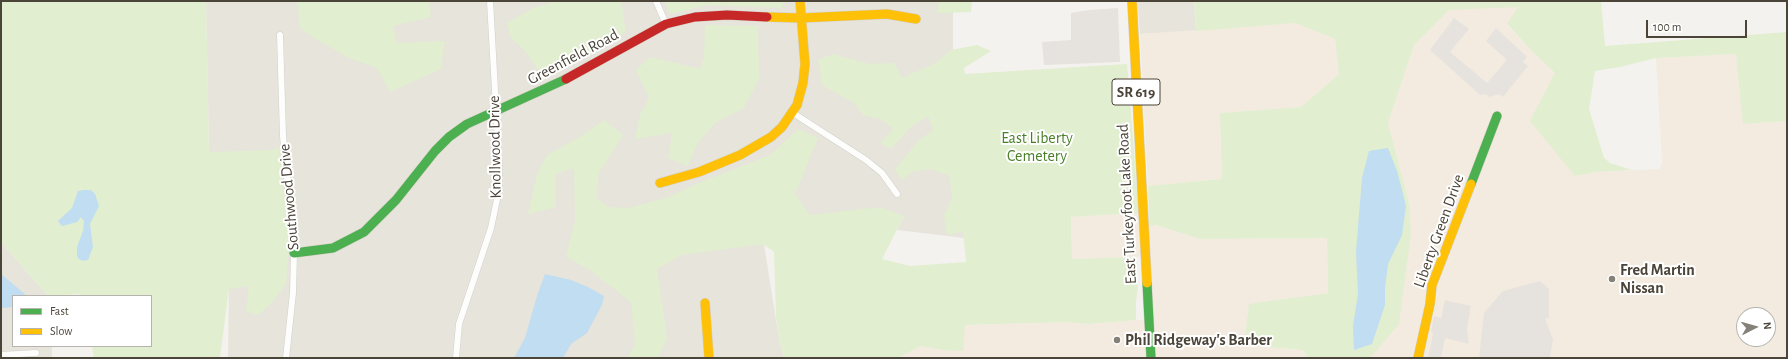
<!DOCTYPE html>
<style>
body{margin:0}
#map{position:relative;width:1788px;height:359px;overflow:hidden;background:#f4f2ee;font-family:"Alegreya Sans",sans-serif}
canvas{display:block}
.frame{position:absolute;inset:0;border:2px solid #4b4439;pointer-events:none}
.legend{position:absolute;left:12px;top:295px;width:140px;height:52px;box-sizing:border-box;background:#fff;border:1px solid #b7b4b0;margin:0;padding:5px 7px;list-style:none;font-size:12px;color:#4b4439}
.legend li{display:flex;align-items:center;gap:8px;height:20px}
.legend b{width:20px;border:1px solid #b7b4b0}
.north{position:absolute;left:1736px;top:307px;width:40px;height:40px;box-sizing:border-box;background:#fff;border:1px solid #b7b4b0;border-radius:50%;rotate:84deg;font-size:11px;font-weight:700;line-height:16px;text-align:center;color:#4b4439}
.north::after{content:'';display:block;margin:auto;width:14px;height:18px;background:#868178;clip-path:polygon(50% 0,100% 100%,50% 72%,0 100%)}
.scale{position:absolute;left:1646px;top:20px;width:101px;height:18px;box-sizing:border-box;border:2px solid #4b4439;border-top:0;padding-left:5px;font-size:12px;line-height:14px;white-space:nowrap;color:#4b4439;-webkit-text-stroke:3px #fff;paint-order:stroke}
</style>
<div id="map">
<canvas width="1788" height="359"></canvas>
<div class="frame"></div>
<ul class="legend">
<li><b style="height:5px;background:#4caf50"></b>Fast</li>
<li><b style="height:5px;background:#ffc107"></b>Slow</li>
</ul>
<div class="north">N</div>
<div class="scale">100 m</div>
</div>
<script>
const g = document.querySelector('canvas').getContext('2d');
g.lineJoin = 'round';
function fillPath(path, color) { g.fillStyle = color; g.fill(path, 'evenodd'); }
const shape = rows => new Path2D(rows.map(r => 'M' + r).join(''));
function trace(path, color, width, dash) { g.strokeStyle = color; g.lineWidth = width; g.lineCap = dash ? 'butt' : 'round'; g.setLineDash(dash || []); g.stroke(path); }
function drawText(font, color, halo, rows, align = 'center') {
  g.font = font + ' "Alegreya Sans",sans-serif'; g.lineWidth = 4; g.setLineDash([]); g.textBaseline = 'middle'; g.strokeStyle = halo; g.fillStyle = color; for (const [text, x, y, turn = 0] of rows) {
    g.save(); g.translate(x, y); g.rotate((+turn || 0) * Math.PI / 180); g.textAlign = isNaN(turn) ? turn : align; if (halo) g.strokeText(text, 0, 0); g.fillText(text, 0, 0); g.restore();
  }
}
const residential = shape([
 [206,1,953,1,953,75,964,238,897,230,904,216,761,225,779,339,784,358,228,358,229,289,209,153],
 [1137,1,1194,1,1196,31,1140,34],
 [1,242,48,296,13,296,13,346,52,346,52,358,1,358]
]);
const commercial = shape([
 [1458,1,1522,1,1507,25,1529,48,1555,73,1575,176,1597,172,1660,169,1662,163,1656,58,1736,54,1744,124,1787,121,1787,358,1370,358,1399,323,1409,203,1388,123,1414,45],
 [1744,315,1768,315,1768,339,1744,339],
 [1295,23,1335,39,1339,74,1301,107,1220,113,1222,179,1148,186,1140,34],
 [1139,213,1142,257,1072,259,1071,217],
 [1156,225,1200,239,1327,238,1328,293,1249,305,1244,345,1303,350,1308,358,898,358,921,346,943,350,965,325,1065,322,1089,324,1149,319,1144,226]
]);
const green = shape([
 [1,1,206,1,209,152,273,150,279,147,289,245,286,284,271,304,258,315,246,311,249,286,229,289,220,358,94,358,92,346,151,346,151,296,80,296,79,294,48,296,1,242],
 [297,1,429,1,431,17,393,26,397,43,445,41,441,69,390,92,377,68,349,58,314,38,300,28],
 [556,1,621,1,626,31,605,47,572,63,539,71,526,52,511,38,507,23,533,8],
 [665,1,785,1,782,8,709,5,670,14],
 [940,1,972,1,971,12,936,13],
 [1194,1,1601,1,1605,46,1787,32,1787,121,1743,124,1736,54,1656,58,1620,67,1595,71,1589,109,1604,158,1610,163,1632,170,1597,172,1575,176,1530,121,1555,73,1529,48,1507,24,1518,7,1449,10,1414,45,1388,123,1409,203,1411,232,1399,324,1370,358,1308,358,1303,350,1244,345,1249,304,1328,293,1327,238,1200,239,1156,225,1149,226,1148,186,1222,179,1220,113,1301,107,1339,74,1335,39,1295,23,1196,31],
 [705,25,758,26,759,79,744,108,715,123,698,143,688,166,668,158,672,133,635,139,640,115,649,98,636,70,650,57,700,69,704,57],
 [977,45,991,51,964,68,965,74,1127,64,1139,213,1071,217,1072,259,1136,257,1138,288,1136,301,1136,320,1089,324,1065,322,965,325,963,351,943,350,921,346,898,358,784,358,779,339,776,317,774,252,763,244,682,255,657,269,667,338,658,358,627,358,635,344,631,302,587,268,566,257,575,221,574,168,556,174,556,207,528,214,537,174,547,155,578,138,604,120,623,135,599,173,596,197,608,207,629,208,669,197,698,183,770,155,798,129,818,138,795,194,810,215,880,207,904,216,882,259,910,266,966,262,963,232,947,235,944,216,952,197,949,176,931,169,914,171,902,180,894,170,919,140,933,130,928,116,911,127,891,149,880,143,893,129,880,119,863,115,854,103,822,85,818,60,832,54,870,64,894,63,902,78,935,63,951,50]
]);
const parking = shape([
 [1118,8,1120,62,1044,65,1042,42,1071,40,1071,13,1089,10],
 [1454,18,1469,29,1450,52,1487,83,1507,60,1486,41,1496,28,1527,57,1523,62,1528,66,1503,97,1499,94,1489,97,1486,94,1480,95,1430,50],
 [1540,281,1549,289,1549,318,1545,319,1553,339,1550,358,1479,358,1484,313,1503,291],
 [1445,300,1471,306,1467,329,1469,344,1445,338,1441,358,1428,358,1433,334,1431,331,1434,316,1441,318]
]);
const water = shape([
 [1388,148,1397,171,1406,206,1402,235,1388,264,1385,288,1385,305,1372,344,1354,350,1353,326,1358,294,1356,252,1362,178,1369,151],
 [84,190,91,190,95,194,99,206,90,224,93,247,88,260,83,261,79,259,77,256,77,247,83,231,84,221,81,217,77,222,62,226,58,221,72,208,78,191],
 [1,274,27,296,13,296,13,307,1,308],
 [545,274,571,280,588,287,604,296,602,305,587,333,571,344,563,358,514,358,525,338,537,296]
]);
const street = shape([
 [656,1,666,24],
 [280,35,283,136,294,253,293,293,286,358],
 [793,113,866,160,882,173,897,194],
 [1,355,36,353],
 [456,358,459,324,491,228,499,190,499,162,490,1]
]);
const fast = shape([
 [1471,184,1497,116],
 [294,253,333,248,364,232,396,200,435,151,449,137,467,124,566,79],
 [1147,283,1151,358]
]);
const slow = shape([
 [1132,1,1147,283],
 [767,17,801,18,887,14,916,19],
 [660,183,699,172,740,155,771,137,782,127,797,105,803,83,805,64,800,1],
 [705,303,709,358],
 [1418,358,1430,304,1432,285,1471,184]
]);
const jam = shape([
 [566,79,666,24,695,17,727,15,767,17]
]);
const markers = [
 [1612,279,4,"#868178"],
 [1117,340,4,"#868178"]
];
const shields = [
 [1136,92,48]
];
const shieldNames = [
 ["SR 619",1136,92]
];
const streetNames = [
 ["Greenfield Road",573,57,-28],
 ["Knollwood Drive",495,147,-91],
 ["Southwood Drive",289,197,-95],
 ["East Turkeyfoot Lake Road",1127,204,-93],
 ["Liberty Green Drive",1439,231,-70]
];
const parkNames = [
 ["East Liberty",1037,138],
 ["Cemetery",1037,156]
];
const poiNames = [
 ["Fred Martin",1620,270],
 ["Nissan",1620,288],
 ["Phil Ridgeway's Barber",1125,340]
];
fillPath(residential, '#e7e4dc');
fillPath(commercial, '#f3ebdf');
fillPath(green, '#e1eecf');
fillPath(parking, '#e6e3df');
fillPath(water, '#c0ddf1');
trace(street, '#d2d0cb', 7);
trace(fast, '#d3cfc5', 10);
trace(slow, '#d3cfc5', 10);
trace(jam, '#d3cfc5', 10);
trace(street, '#fdfdfc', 6);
trace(fast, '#4caf50', 9);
trace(slow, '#ffc107', 9);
trace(jam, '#c62828', 9);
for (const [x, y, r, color] of markers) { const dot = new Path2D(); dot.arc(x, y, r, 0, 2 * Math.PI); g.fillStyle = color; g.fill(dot); trace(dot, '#fff', 1.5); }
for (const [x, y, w] of shields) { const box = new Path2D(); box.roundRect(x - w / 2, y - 13, w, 26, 3); g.fillStyle = '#fff'; g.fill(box); trace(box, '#4b4439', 1); }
drawText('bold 15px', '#4b4439', null, shieldNames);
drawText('16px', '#4b4439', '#fff', streetNames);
drawText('16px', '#4a7f2a', '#fff', parkNames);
drawText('bold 16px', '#4b4439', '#fff', poiNames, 'left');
</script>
